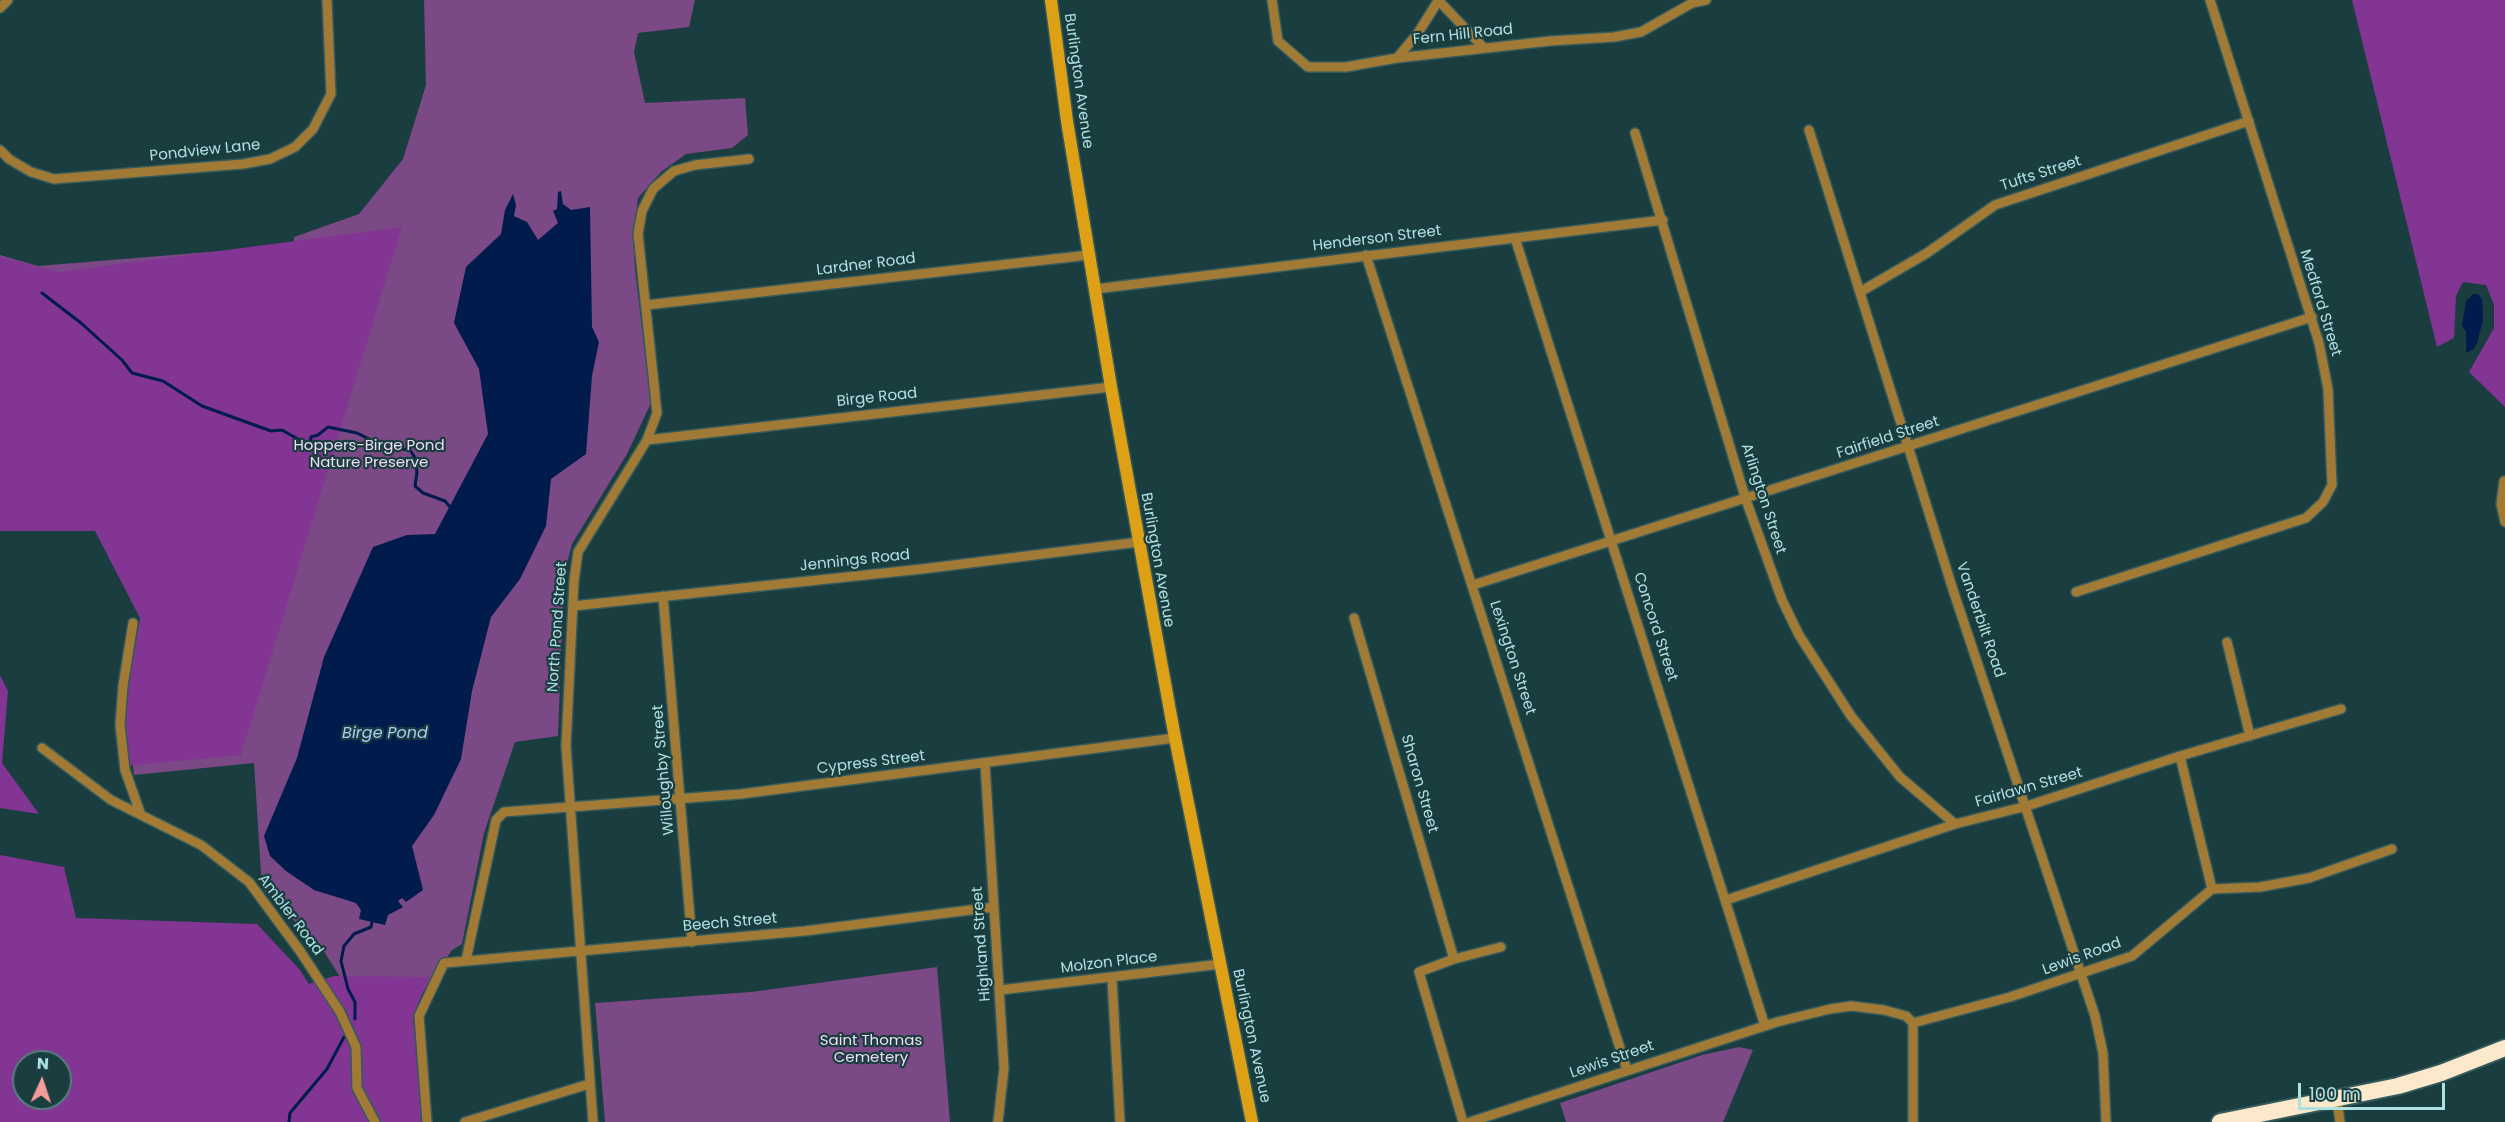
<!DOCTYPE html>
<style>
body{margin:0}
#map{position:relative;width:2505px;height:1122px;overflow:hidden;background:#1a3d3f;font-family:Poppins,sans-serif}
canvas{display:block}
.north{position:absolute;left:12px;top:1050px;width:60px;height:60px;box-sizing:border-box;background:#1a3d3f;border:2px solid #567e80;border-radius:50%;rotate:3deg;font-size:16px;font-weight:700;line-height:24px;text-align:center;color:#afe0e2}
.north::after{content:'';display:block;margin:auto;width:21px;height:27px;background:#f59b9a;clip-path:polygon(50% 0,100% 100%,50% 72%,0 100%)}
.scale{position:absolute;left:2298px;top:1083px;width:147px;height:27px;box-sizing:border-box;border:3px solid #afe0e2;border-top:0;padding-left:8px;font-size:18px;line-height:21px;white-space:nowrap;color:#afe0e2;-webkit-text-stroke:4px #1a3d3f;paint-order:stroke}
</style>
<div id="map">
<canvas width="2505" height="1122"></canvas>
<div class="north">N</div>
<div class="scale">100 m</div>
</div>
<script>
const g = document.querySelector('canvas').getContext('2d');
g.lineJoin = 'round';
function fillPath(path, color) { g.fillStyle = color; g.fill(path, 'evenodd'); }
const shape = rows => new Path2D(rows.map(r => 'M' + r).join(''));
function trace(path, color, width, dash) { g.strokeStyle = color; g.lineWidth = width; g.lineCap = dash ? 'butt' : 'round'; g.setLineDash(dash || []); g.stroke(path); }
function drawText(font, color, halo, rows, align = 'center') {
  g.font = font + ' Poppins,sans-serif'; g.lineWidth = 4.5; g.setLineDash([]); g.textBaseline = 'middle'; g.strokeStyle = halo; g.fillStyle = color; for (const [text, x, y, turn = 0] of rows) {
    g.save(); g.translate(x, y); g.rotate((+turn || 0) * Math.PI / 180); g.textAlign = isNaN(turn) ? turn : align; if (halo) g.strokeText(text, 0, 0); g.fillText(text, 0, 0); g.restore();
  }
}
const green = shape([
 [424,0,695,0,689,27,638,33,634,52,645,103,745,98,748,135,732,148,686,154,661,172,638,198,633,235,635,270,651,403,627,454,572,544,564,575,558,736,515,742,484,833,462,944,452,950,420,996,369,1023,323,950,262,888,254,763,134,775,125,696,142,622,149,489,0,504,0,255,38,266,294,245,294,237,359,214,403,159,426,85],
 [937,967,950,1122,605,1122,595,1003,751,992],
 [1739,1047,1753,1050,1723,1122,1566,1122,1560,1103,1702,1055]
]);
const forest = shape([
 [2352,0,2505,0,2505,407,2469,372,2494,328,2494,305,2486,285,2463,282,2456,296,2454,338,2437,347],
 [402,227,241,755,124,766,120,737,140,618,95,531,0,531,0,257,59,272],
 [0,675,8,691,2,763,39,814,0,808],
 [0,855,64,867,76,918,257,924,300,970,309,984,334,976,429,977,413,1016,422,1122,0,1122],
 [24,1062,60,1062,60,1098,24,1098]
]);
const water = shape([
 [561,191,563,204,571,210,590,207,592,327,599,342,592,376,586,454,551,479,546,526,520,579,491,617,472,691,461,759,434,815,412,846,423,890,406,902,402,898,398,901,403,907,388,915,385,925,359,919,361,910,356,903,314,890,286,871,270,856,264,836,297,758,324,657,373,547,407,535,435,534,488,434,479,369,454,323,466,267,501,234,505,210,513,194,516,205,514,216,527,222,538,240,558,223,553,211,557,209,558,192],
 [2473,294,2478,294,2482,299,2483,320,2477,343,2474,349,2466,353,2466,332,2462,325,2466,301]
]);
const stream = shape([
 [42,293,81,323,122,360,132,373,163,381,202,406,271,431,282,430,310,446,311,437,318,435,328,427,357,433,385,447,410,450,414,456,417,472,415,486,423,493,445,501,450,507],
 [355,1019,355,1002,348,989,341,961,344,946,354,934,371,927,373,918],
 [289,1122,290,1113,327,1069,344,1037]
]);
const street = shape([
 [1272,0,1278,41,1308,67,1346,67,1397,58,1550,41,1614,37,1641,32,1692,3,1706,0],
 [1438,0,1484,48],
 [0,8,8,0],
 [1397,58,1418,33,1438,1],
 [1809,130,1954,593,2095,1016,2103,1053,2106,1122],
 [1635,133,1746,500,1782,600,1799,635,1851,716,1900,777,1955,824],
 [0,150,9,159,31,172,54,179,243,164,270,159,295,147,313,129,331,94,327,0],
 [1515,238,1765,1026],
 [1366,255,1627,1070],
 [1095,289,1663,220],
 [1860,292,1927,253,1995,205,2249,121],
 [646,305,1089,255],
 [647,440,1111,387],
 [2504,481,2501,504,2505,522],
 [1473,585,2312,317],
 [2076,592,2306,518,2323,502,2332,485,2328,389,2319,343,2210,0],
 [663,596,692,942],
 [573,606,922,569,1139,542],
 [1354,618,1454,959],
 [133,623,123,686,120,725,125,770,141,815],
 [2227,642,2250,736],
 [42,748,111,800,201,845,249,882,300,951,340,1012,356,1047,357,1088,375,1122],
 [2180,756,2212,889],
 [985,764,1004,1068,998,1122],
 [1726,900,1955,824,2027,806,2180,756,2341,709],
 [466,960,496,820,504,812,741,794,1175,738],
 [1112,979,1120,1122],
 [1000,990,1221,964],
 [1913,1023,2010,997,2132,956,2212,889,2260,887,2309,878,2392,849],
 [1913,1023,1913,1122],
 [2337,1100,2340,1122],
 [427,1122,419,1016,444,963,805,931,994,907],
 [465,1122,589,1084],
 [593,1122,566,746,574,581,578,552,647,440,657,413,638,234,642,211,653,189,674,171,695,165,749,159],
 [1463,1122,1419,972,1454,959,1501,947],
 [1470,1122,1777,1022,1830,1009,1851,1006,1884,1010,1906,1016,1913,1023]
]);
const secondary = shape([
 [1051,0,1067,121,1111,387,1175,738,1252,1122]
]);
const highway = shape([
 [2220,1122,2398,1086,2441,1073,2505,1048]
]);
const streetNames = [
 ["Fern Hill Road",1463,35,-6],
 ["Burlington Avenue",1078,81,82],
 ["Pondview Lane",205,151,-6],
 ["Tufts Street",2041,174,-18],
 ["Henderson Street",1377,239,-7],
 ["Lardner Road",866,265,-7],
 ["Medford Street",2320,303,73],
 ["Birge Road",877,398,-6],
 ["Fairfield Street",1888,438,-18],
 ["Arlington Street",1763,499,72],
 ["Burlington Avenue",1157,560,80],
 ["Jennings Road",855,561,-6],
 ["Vanderbilt Road",1980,620,71],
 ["North Pond Street",558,627,-86],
 ["Concord Street",1655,627,72],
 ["Lexington Street",1512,658,72],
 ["Cypress Street",871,763,-7],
 ["Willoughby Street",664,770,-95],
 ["Sharon Street",1419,784,74],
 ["Fairlawn Street",2029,788,-16],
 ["Ambler Road",290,915,53],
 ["Beech Street",730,923,-5],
 ["Highland Street",982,944,-94],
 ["Lewis Road",2082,957,-20],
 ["Molzon Place",1109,963,-7],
 ["Burlington Avenue",1251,1036,78],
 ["Lewis Street",1612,1060,-19]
];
const parkNames = [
 ["Hoppers-Birge Pond",369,446],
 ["Nature Preserve",369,463],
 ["Saint Thomas",871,1041],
 ["Cemetery",871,1058]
];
const waterNames = [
 ["Birge Pond",385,734]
];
fillPath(green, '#7b4985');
fillPath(forest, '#823592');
fillPath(water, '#011b4c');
trace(stream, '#011b4c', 3);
trace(street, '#355a5c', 12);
trace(secondary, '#355a5c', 15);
trace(highway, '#355a5c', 20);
trace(street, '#a17b35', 9);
trace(secondary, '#dea115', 12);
trace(highway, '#fce9cb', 16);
drawText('15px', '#afe0e2', '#1a3d3f', streetNames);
drawText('15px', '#efdcf4', '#1a3d3f', parkNames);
drawText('italic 16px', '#abc9fa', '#1a3d3f', waterNames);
</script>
